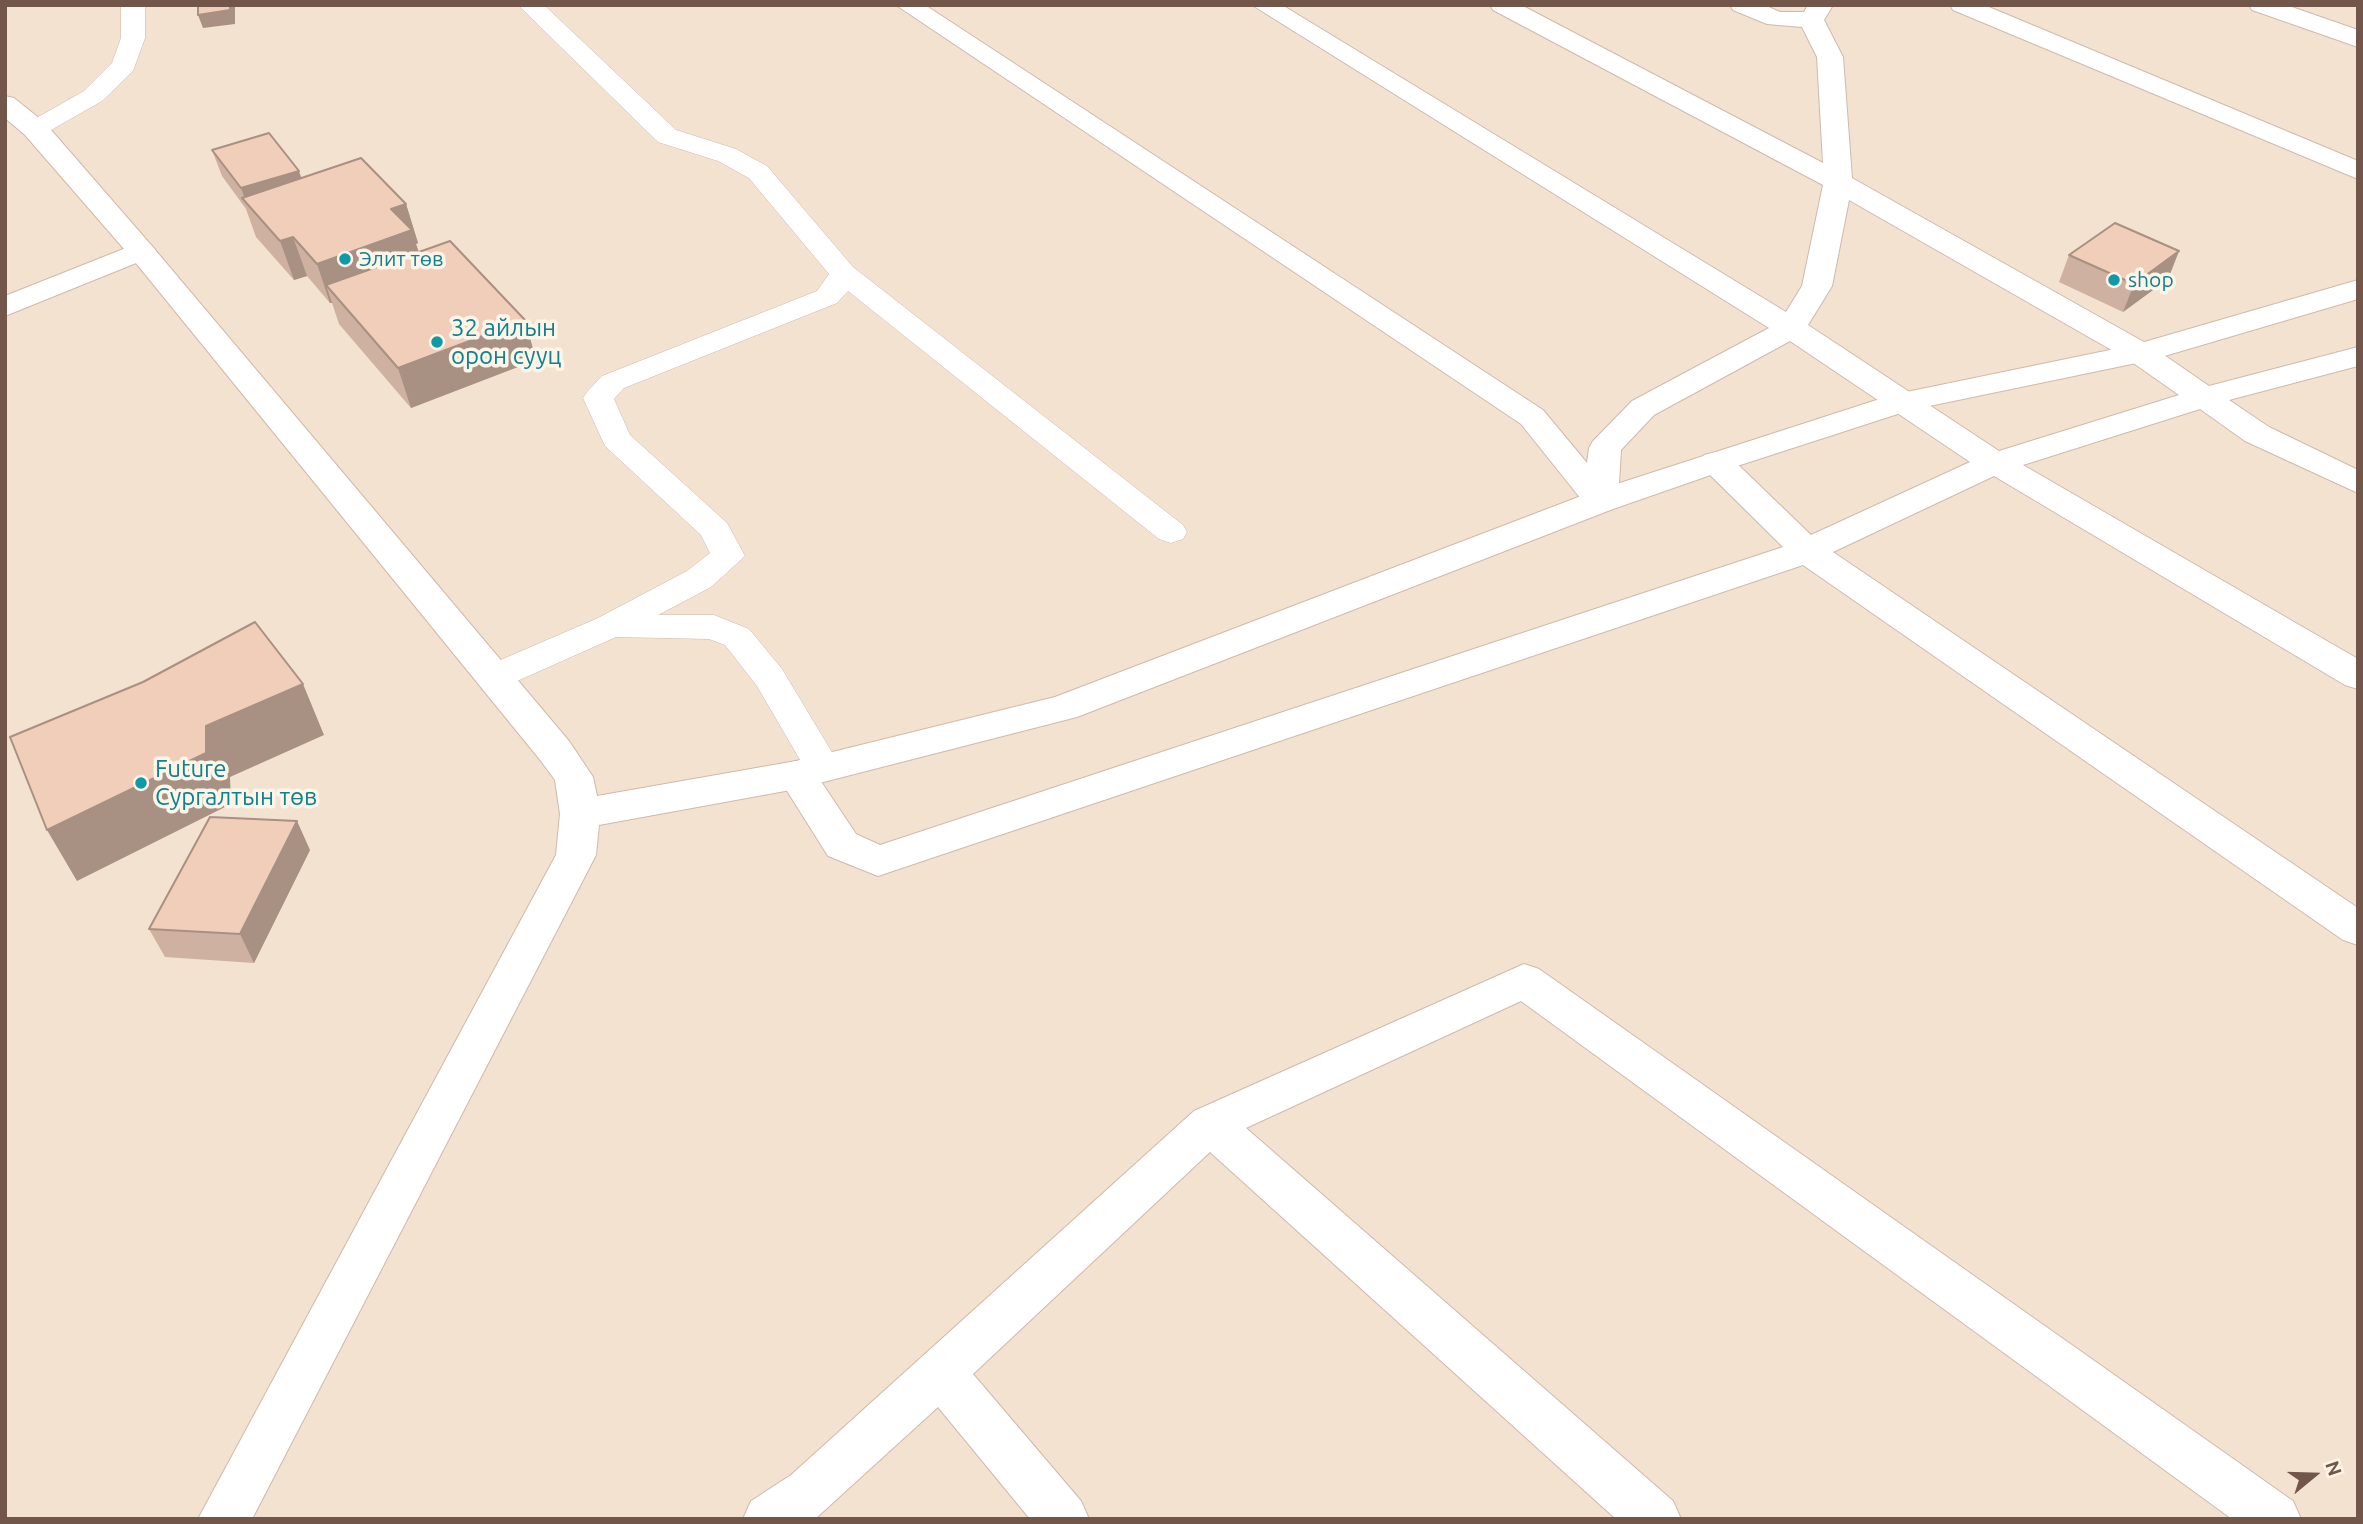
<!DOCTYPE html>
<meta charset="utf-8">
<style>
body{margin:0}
#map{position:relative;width:2363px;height:1524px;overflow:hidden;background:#fbf0e1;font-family:Ubuntu,sans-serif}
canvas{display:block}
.frame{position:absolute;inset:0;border:7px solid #715649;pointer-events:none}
.north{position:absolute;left:2279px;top:1440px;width:70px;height:70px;-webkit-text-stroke:5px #fef4e7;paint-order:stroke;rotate:71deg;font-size:19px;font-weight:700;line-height:28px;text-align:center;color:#715649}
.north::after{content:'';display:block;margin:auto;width:24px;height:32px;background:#715649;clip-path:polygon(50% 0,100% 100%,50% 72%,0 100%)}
</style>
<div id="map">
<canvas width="2363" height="1524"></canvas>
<div class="frame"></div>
<div class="north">N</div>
</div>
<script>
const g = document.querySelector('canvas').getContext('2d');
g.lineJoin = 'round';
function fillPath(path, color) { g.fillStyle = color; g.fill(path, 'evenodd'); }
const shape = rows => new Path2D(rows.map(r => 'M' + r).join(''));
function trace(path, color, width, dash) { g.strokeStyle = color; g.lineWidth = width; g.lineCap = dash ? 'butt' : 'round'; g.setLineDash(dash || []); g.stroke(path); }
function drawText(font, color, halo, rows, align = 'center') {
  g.font = font + ' Ubuntu,sans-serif'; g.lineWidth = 7; g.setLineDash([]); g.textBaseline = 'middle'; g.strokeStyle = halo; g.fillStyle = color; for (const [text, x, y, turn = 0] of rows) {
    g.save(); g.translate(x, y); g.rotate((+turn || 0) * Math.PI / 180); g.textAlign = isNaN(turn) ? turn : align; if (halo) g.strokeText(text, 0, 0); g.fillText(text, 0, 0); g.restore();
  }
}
const residential = shape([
 [5,5,2358,5,2358,1519,5,1519]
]);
const lane = shape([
 [121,5,145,5,145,38,133,71,102,101,44,134,26,134,22,129,26,124,84,91,112,63,121,38,121,5],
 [518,5,544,5,676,130,736,149,767,166,853,267,1183,525,1187,532,1183,539,1171,543,1159,539,848,291,837,303,624,388,614,399,630,435,727,523,745,556,711,587,658,615,714,615,749,629,782,669,836,759,841,768,836,777,823,781,810,777,757,686,725,645,709,639,616,637,506,686,494,689,482,686,476,677,482,668,598,618,687,571,710,553,701,535,605,446,583,398,587,392,602,376,817,291,829,274,749,178,718,161,658,142,518,5]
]);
const street = shape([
 [896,5,925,5,1543,410,1587,463,1589,448,1593,441,1632,401,1769,328,1252,5,1282,5,1786,312,1802,286,1823,185,1493,10,1490,5,1521,5,1823,163,1817,57,1802,27,1767,24,1733,10,1730,5,1764,5,1780,12,1804,12,1808,5,1833,5,1824,20,1843,57,1852,178,2151,346,2209,386,2358,347,2358,366,2229,400,2269,427,2358,470,2358,493,2245,441,2200,409,2023,465,2358,659,2358,689,2345,685,1994,476,1833,552,2358,908,2358,945,2343,940,1803,565,878,876,828,856,777,775,782,765,796,761,810,765,856,834,880,845,1783,547,1704,469,1699,462,1704,455,1716,452,1728,455,1811,535,1970,462,1790,341,1654,415,1621,450,1618,501,1613,509,1601,512,1589,509,1521,424,896,5],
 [1849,200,2129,360,2179,395,1999,451,1808,325,1832,286,1849,200],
 [1950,5,1984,5,2358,161,2358,179,1953,10,1950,5],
 [2249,5,2286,5,2358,30,2358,47,2252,10,2249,5],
 [141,242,151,245,156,251,151,257,5,316,5,296,141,242],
 [1524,964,1539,969,2293,1501,2301,1519,2232,1519,1521,1001,1246,1128,1673,1501,1681,1519,1616,1519,1210,1152,973,1374,1081,1501,1089,1519,1030,1519,938,1407,815,1519,743,1519,751,1501,791,1475,1194,1111,1524,964]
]);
const secondary = shape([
 [5,96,14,98,45,123,151,245,569,741,593,777,597,796,796,761,1055,697,1589,493,1892,395,2134,345,2358,280,2358,299,2151,360,1910,410,1728,469,1613,509,1077,717,796,789,599,825,596,855,252,1519,198,1519,556,855,560,814,555,780,541,761,131,257,25,135,5,118,5,96]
]);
const wall = shape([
 [212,150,302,178,406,204,418,243,416,244,419,252,525,320,536,360,411,408,339,324,332,303,330,303,307,276,294,280,256,237,246,209,222,176],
 [2179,251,2168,279,2123,312,2059,282,2069,255],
 [310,850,254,963,165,957,149,929]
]);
const shadedWall = shape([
 [230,5,235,5,235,24,203,28,198,15],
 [299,171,308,198,246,202,241,188],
 [406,204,418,243,416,244,424,269,326,285,332,303,330,303,317,264,391,209],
 [293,237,307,276,294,280,280,241],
 [2179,251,2168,279,2123,312,2134,284],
 [525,320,536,360,411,408,398,368],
 [303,684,324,735,230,777,231,804,77,881,47,830,206,726],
 [297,821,310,850,254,963,240,934]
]);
const building = shape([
 [198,5,230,5,230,10,198,15,198,5],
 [269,133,299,171,241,188,212,150,269,133],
 [361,158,406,204,391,209,412,230,317,264,293,237,280,241,242,198,361,158],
 [2115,223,2179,251,2134,284,2069,255,2115,223],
 [450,241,525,320,398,368,326,285,450,241],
 [255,622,303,684,206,726,206,753,47,830,10,737,143,682,255,622],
 [210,817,297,821,240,934,149,929,210,817]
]);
const markers = [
 [345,259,7,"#0f9aa8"],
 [2114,280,7,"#0f9aa8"],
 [437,342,7,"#0f9aa8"],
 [141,783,7,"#0f9aa8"]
];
const farCulturenames = [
 ["Элит төв",359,259],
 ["shop",2128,280]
];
const cultureNames = [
 ["32 айлын",451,328],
 ["орон сууц",451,356],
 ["Future",155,769],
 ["Сургалтын төв",155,797]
];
fillPath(residential, '#f3e2d0');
trace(lane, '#cebaac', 1);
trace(street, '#cebaac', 2);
trace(secondary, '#d1b9a9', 2);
fillPath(lane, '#fff');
fillPath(street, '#fff');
fillPath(secondary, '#fff');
fillPath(wall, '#ceb1a0');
fillPath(shadedWall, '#a89082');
fillPath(building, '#f0ceba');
trace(building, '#a89082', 2);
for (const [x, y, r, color] of markers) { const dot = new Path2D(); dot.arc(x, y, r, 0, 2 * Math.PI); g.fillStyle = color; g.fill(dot); trace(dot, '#fef4e7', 2.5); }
drawText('21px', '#0d838f', '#fef4e7', farCulturenames, 'left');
drawText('24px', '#0d838f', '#fef4e7', cultureNames, 'left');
</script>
